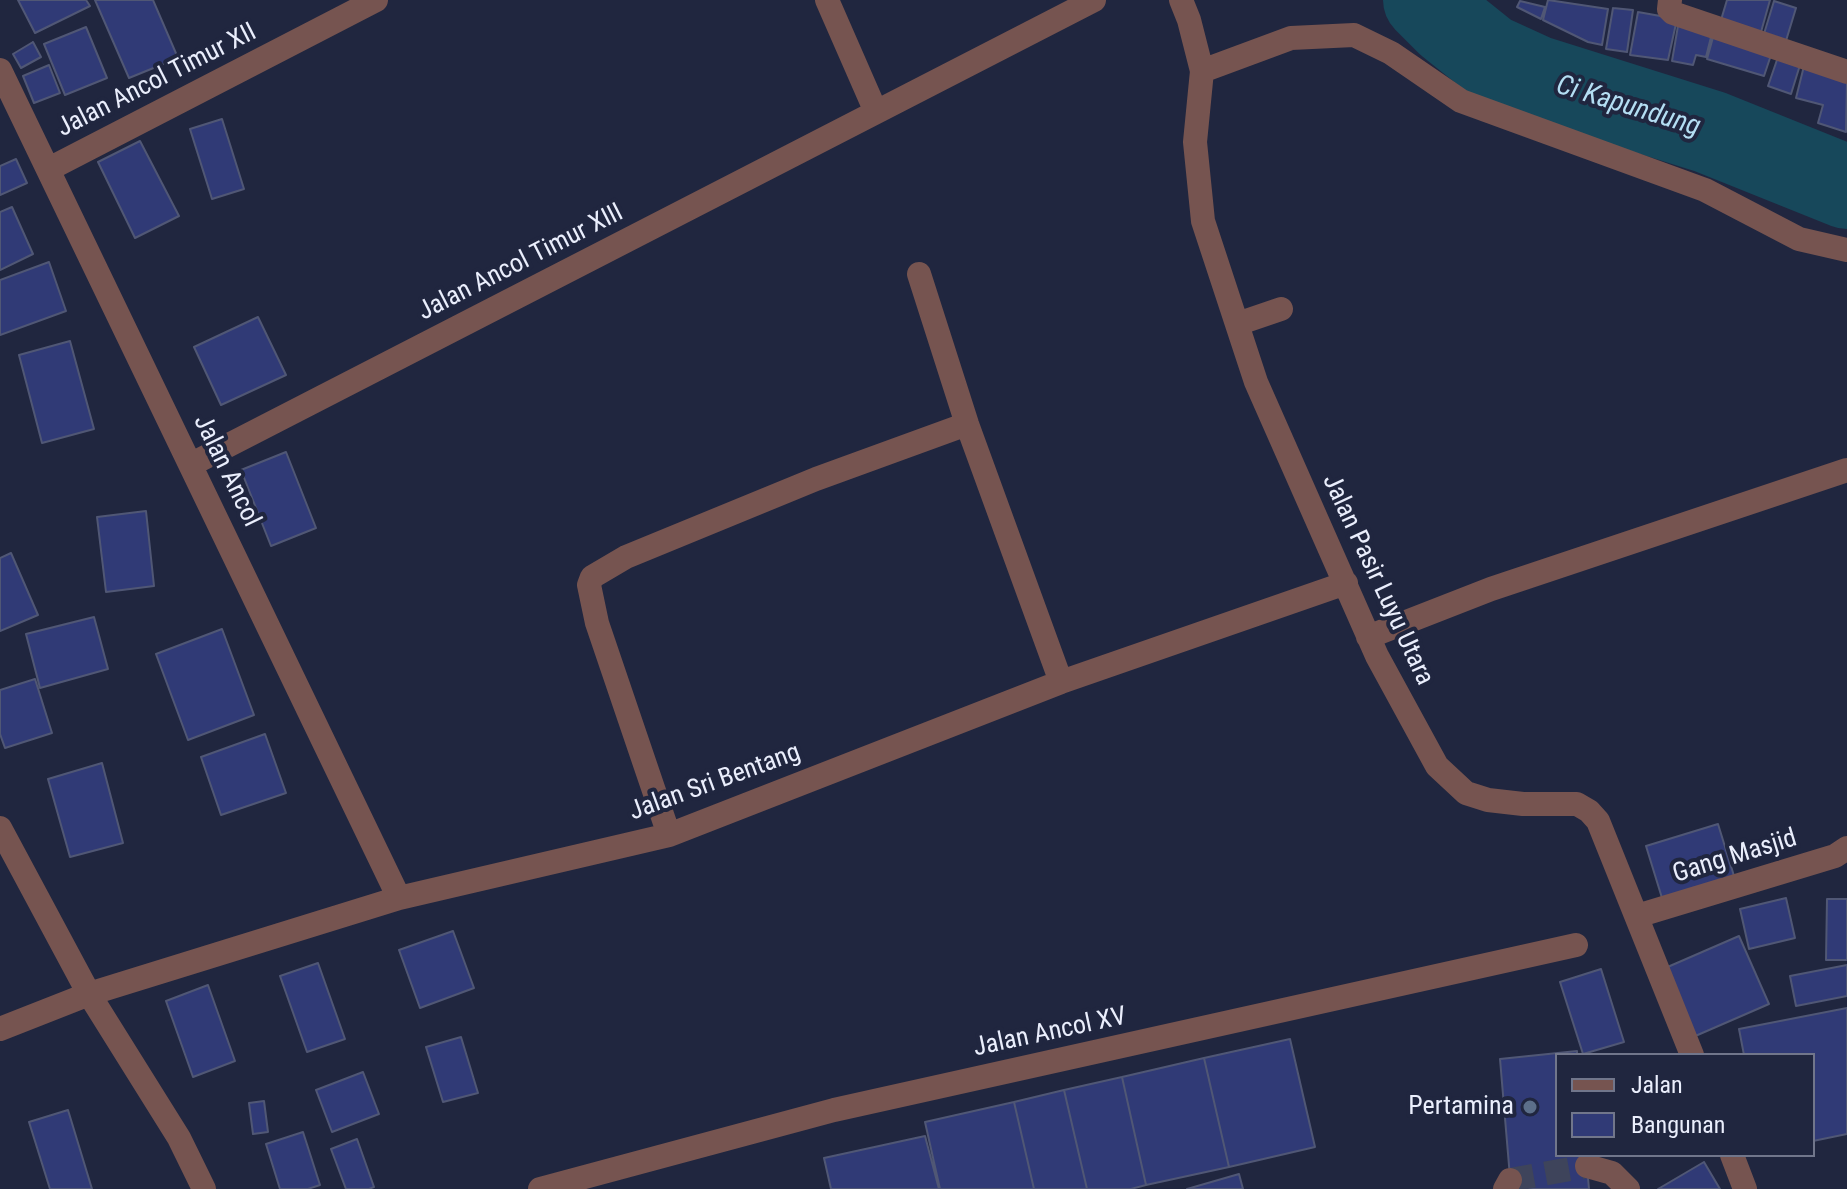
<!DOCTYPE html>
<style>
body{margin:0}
#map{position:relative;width:1847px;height:1189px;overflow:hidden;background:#20263f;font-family:"Roboto Condensed",sans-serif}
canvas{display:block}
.legend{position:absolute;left:1555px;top:1053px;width:260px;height:104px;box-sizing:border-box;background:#20263f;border:2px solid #71768b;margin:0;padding:10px 14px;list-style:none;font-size:24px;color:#eaeefc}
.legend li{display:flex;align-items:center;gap:16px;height:40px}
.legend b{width:40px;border:2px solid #71768b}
</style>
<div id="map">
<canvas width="1847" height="1189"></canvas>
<ul class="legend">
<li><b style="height:10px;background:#765450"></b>Jalan</li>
<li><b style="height:22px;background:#303a76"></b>Bangunan</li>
</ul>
</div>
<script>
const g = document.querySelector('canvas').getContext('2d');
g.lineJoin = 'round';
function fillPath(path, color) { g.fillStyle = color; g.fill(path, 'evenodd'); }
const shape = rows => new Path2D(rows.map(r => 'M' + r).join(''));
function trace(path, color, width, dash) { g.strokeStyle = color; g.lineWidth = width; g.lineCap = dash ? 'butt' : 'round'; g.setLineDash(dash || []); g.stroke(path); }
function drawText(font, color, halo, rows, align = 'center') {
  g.font = font + ' "Roboto Condensed",sans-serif'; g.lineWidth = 8; g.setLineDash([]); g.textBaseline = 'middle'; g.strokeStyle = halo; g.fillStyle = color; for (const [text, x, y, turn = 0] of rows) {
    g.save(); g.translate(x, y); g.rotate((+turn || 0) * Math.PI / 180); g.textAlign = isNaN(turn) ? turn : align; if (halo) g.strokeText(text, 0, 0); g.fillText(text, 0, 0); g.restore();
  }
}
const water = shape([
 [1391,0,1454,0,1458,4,1449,24,1435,36]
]);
const river = shape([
 [1425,0,1449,24,1489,56,1535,77,1710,132,1847,187]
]);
const building = shape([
 [18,0,86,0,90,6,35,33,18,0],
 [95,0,153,0,178,58,129,78,95,0],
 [1548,0,1608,9,1602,45,1588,42,1543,20,1548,0],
 [1727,0,1770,0,1761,32,1721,20,1727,0],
 [1520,1,1545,7,1541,19,1517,7,1520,1],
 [1774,1,1796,8,1785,44,1763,37,1774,1],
 [1613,8,1633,10,1627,52,1606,49,1613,8],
 [1638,12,1677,19,1668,60,1630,55,1638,12],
 [1679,20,1713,29,1706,57,1696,55,1693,65,1672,61,1679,20],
 [86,27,107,78,65,95,44,44,86,27],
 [1715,30,1773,49,1764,76,1707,59,1715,30],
 [33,42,41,57,21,68,13,54,33,42],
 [1778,57,1800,65,1791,94,1768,86,1778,57],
 [49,65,60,93,34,103,23,76,49,65],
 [1804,66,1847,80,1846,132,1818,123,1823,105,1796,98,1804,66],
 [222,119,244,189,212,199,190,129,222,119],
 [140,141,179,216,135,238,98,162,140,141],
 [16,159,27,183,0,195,0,166,16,159],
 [12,207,33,254,0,270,0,212,12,207],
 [49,262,66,311,0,335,0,280,49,262],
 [258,317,286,375,221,405,194,347,258,317],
 [70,341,94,429,42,443,19,355,70,341],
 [286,452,316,528,271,546,241,470,286,452],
 [146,511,154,586,106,592,97,517,146,511],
 [11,553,38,615,0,631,0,558,11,553],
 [94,617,108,669,40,688,26,634,94,617],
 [222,629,254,715,188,740,156,654,222,629],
 [35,679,52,733,5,748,0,734,0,690,35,679],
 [265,734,286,793,221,815,201,757,265,734],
 [102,763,123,843,70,857,48,779,102,763],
 [1718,824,1734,876,1662,898,1646,846,1718,824],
 [1786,898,1795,938,1749,949,1740,909,1786,898],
 [1827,899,1847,899,1847,960,1826,960,1827,899],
 [453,931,474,988,420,1008,399,950,453,931],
 [1739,936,1769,1004,1693,1037,1663,969,1739,936],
 [318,963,345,1039,307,1052,280,976,318,963],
 [1847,965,1847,996,1796,1006,1790,976,1847,965],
 [1601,969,1624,1042,1583,1054,1560,982,1601,969],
 [208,985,235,1061,193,1077,166,1001,208,985],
 [1847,1008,1847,1134,1813,1141,1813,1055,1744,1055,1739,1029,1847,1008],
 [461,1037,478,1093,443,1102,426,1047,461,1037],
 [1290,1039,1315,1147,1229,1167,1204,1058,1290,1039],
 [1577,1051,1577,1055,1557,1055,1557,1155,1586,1155,1589,1189,1511,1189,1500,1059,1577,1051],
 [1204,1058,1229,1167,1146,1185,1122,1077,1204,1058],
 [363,1072,379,1114,332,1132,316,1090,363,1072],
 [1122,1077,1146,1185,1131,1189,1087,1189,1064,1090,1122,1077],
 [1064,1090,1087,1189,1034,1189,1014,1102,1064,1090],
 [264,1101,268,1132,253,1134,249,1103,264,1101],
 [1014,1102,1034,1189,940,1189,925,1122,1014,1102],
 [68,1110,92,1189,50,1189,29,1122,68,1110],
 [303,1132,320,1185,308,1189,280,1189,266,1144,303,1132],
 [925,1136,939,1189,831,1189,824,1158,925,1136],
 [357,1139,374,1187,369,1189,346,1189,331,1149,357,1139],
 [1704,1162,1720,1189,1658,1189,1704,1162],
 [1239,1174,1243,1189,1187,1189,1239,1174]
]);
const minorTunnel = shape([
 [1510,1180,1587,1166]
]);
const minor = shape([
 [827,0,876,112],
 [1181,0,1189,20,1202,71,1195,142,1203,221,1256,382,1377,656,1437,766,1466,793,1488,800,1523,804,1577,804,1589,811,1598,821,1692,1055],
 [1670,0,1669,9,1673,13,1847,72],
 [0,70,399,898],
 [1202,71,1291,38,1354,35,1391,53,1461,101,1705,190,1799,239,1847,250],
 [49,169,376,0],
 [919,274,967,424,1061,682],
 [1237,324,1281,309],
 [192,464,1094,0],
 [1368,637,1491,589,1847,470],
 [0,828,89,994,179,1138,204,1189],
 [669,835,597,623,589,585,592,577,626,557,816,479,967,424],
 [1637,916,1835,856,1847,848],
 [0,1029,89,994,399,898,669,835,1061,682,1346,583],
 [1732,1155,1745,1189],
 [1587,1166,1612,1173,1628,1189],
 [540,1189,834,1110,1576,945],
 [1505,1189,1510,1180]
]);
const markers = [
 [1530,1107,8,"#5c6f8a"]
];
const streetNames = [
 ["Jalan Ancol Timur XII",157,81,-27],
 ["Jalan Ancol Timur XIII",521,263,-27],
 ["Jalan Ancol",226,471,64],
 ["Jalan Pasir Luyu Utara",1377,580,65],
 ["Jalan Sri Bentang",715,783,-20],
 ["Gang Masjid",1735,857,-17],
 ["Jalan Ancol XV",1050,1033,-12]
];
const poiNames = [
 ["Pertamina",1514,1107]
];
const waterNames = [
 ["Ci Kapundung",1628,107,17]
];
fillPath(water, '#17485b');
trace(river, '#17485b', 84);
fillPath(building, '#303a76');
trace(building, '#505775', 2);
trace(minorTunnel, '#3e445b', 24, [24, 12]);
trace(minor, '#765450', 24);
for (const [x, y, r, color] of markers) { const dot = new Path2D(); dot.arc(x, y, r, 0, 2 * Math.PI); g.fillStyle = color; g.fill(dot); trace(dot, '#20263f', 3); }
drawText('26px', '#eaeefc', '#20263f', streetNames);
drawText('26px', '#eaeefc', '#20263f', poiNames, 'right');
drawText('italic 28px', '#b4def3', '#20263f', waterNames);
</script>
